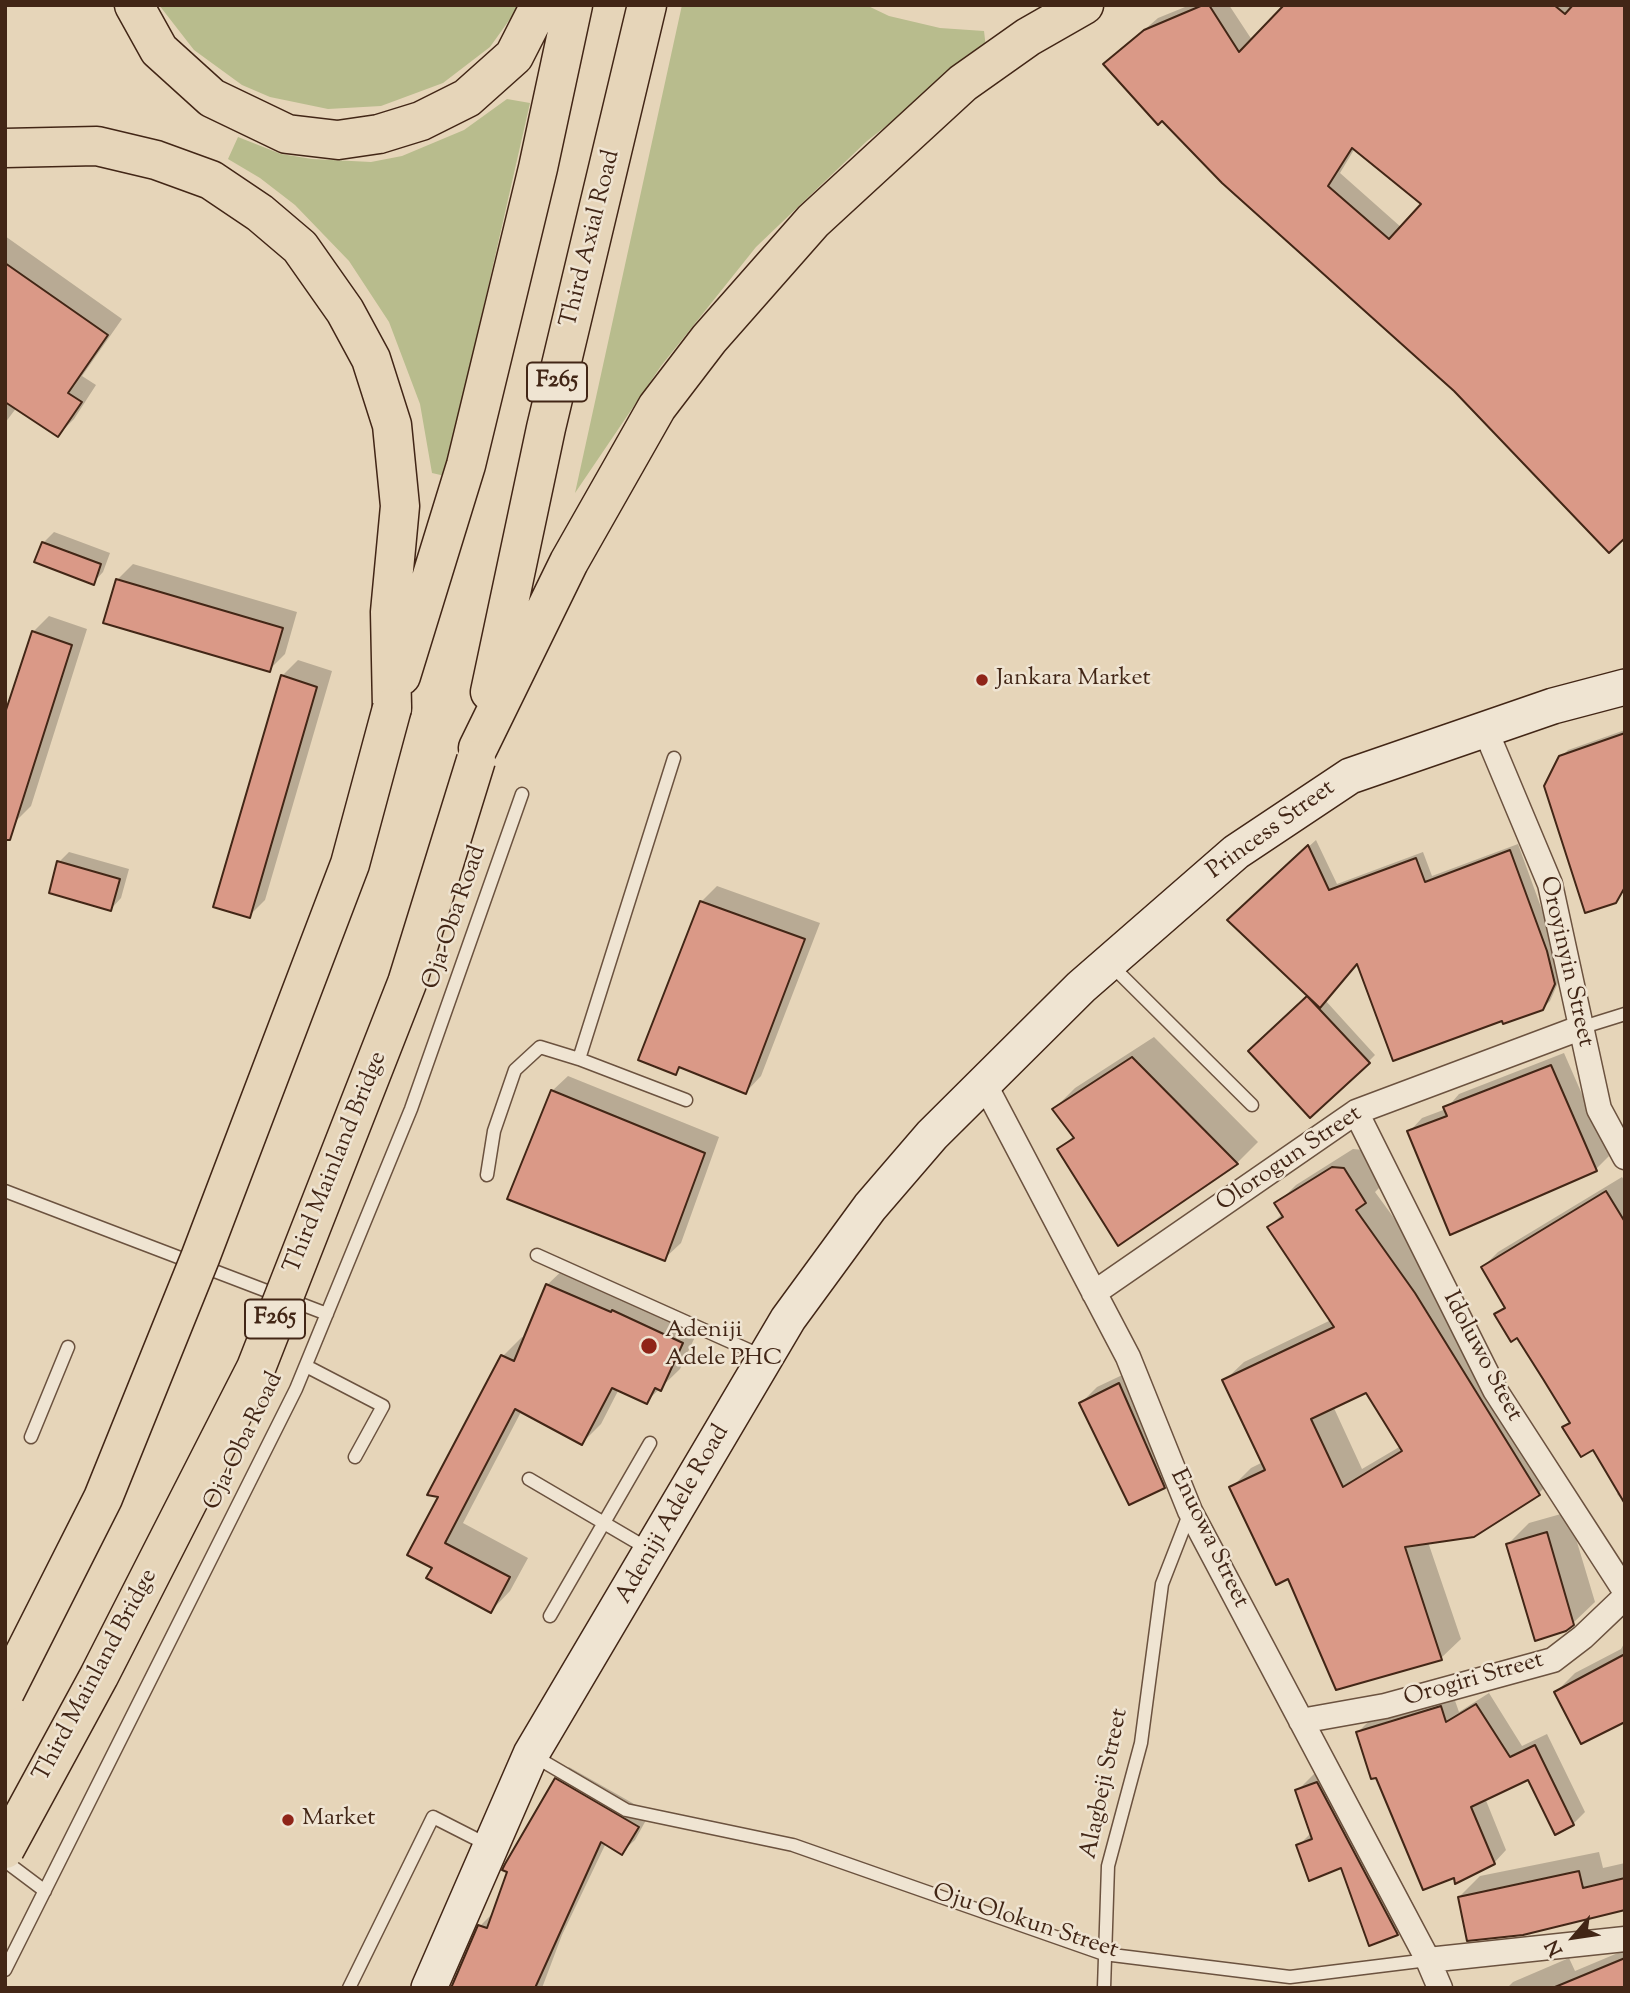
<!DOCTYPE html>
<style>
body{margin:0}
#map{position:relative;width:1630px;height:1993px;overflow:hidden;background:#e6d5b9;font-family:"Sorts Mill Goudy",serif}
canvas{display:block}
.frame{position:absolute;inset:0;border:7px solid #422616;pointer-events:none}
.north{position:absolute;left:1539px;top:1902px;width:70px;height:70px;-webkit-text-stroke:5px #efe4d2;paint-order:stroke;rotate:241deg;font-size:19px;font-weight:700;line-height:28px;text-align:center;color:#422616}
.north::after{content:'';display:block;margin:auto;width:24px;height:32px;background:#422616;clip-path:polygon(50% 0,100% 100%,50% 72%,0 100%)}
</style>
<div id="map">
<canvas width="1630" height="1993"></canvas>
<div class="frame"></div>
<div class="north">N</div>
</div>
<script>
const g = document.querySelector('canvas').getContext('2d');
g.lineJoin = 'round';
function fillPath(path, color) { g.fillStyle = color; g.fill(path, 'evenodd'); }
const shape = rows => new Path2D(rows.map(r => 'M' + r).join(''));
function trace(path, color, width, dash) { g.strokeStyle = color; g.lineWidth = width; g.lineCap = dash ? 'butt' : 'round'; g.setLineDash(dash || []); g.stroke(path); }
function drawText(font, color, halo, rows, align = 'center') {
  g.font = font + ' "Sorts Mill Goudy",serif'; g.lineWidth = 5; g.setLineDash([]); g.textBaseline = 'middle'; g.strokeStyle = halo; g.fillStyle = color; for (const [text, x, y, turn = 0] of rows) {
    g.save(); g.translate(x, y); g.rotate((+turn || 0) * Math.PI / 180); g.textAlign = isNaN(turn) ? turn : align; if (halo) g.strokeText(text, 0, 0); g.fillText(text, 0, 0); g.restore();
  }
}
const green = shape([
 [159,5,520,5,490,47,443,83,381,106,328,109,270,97,242,85,194,50],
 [682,5,866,5,889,16,940,28,984,31,986,48,867,141,756,247,661,366,575,493],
 [507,99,530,103,445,476,432,473,420,404,389,322,349,261,295,205,260,178,228,159,238,137,281,154,312,159,371,162,402,156,464,130]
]);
const shadow = shape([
 [1190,5,1229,5,1252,40,1285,5,1625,5,1455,390,1105,64,1158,18],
 [1355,148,1424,204,1402,228,1340,173],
 [5,236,122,319,82,376,96,385,74,419,58,435,17,407,5,423],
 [54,532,110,553,103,572,93,583,43,543],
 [133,564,297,612,285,654,269,670,117,580],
 [49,616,87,629,31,806,15,822,33,632],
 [298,660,332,671,265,900,249,916,282,676],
 [1625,730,1625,883,1561,757,1568,750],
 [1316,840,1337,884,1423,852,1432,876,1518,844,1554,943,1561,976,1550,1001,1542,1009,1503,1019,1358,962,1325,1000,1375,1055,1368,1062,1250,1051,1310,995,1236,913],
 [69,852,129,869,121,898,111,909,59,862],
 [717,886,820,923,761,1076,746,1092,682,1067,676,1073,701,902],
 [1154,1037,1258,1142,1237,1163,1059,1150,1074,1135,1054,1109,1075,1088],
 [1564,1053,1609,1156,1596,1169,1409,1132,1422,1118,1446,1109,1459,1094],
 [568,1076,719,1137,681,1243,665,1258,552,1091],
 [1353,1149,1363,1150,1384,1183,1375,1192,1434,1273,1558,1474,1539,1493,1428,1542,1461,1639,1441,1658,1289,1577,1232,1487,1251,1468,1263,1462,1224,1381,1244,1362,1331,1320,1269,1227,1283,1213,1277,1204,1296,1185],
 [1366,1391,1401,1446,1362,1469,1333,1406],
 [1622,1177,1625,1182,1625,1503,1617,1494,1619,1492,1593,1448,1565,1428,1571,1421,1518,1336,1497,1314,1506,1305,1483,1267,1498,1252],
 [567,1266,701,1324,680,1369,646,1402,619,1389,601,1424,582,1443,522,1410,463,1523,528,1558,510,1591,491,1611,434,1567,441,1495,430,1494,503,1356,522,1337,526,1339,547,1285],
 [1135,1369,1179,1470,1164,1486,1081,1403,1097,1387],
 [1568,1512,1595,1602,1573,1623,1508,1544,1529,1523],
 [1625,1642,1625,1720,1556,1692,1575,1673,1621,1649],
 [1489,1693,1522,1746,1547,1734,1585,1812,1573,1824,1529,1777,1485,1798,1506,1850,1494,1863,1358,1732,1370,1720,1453,1695,1459,1712],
 [1338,1762,1418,1913,1397,1934,1342,1865,1298,1846,1312,1832,1297,1791,1318,1770],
 [569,1767,650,1813,635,1840,622,1852,606,1843,562,1935,542,1988,453,1988,480,1926,493,1913,556,1779],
 [1599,1852,1603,1868,1625,1863,1625,1909,1523,1933,1459,1897,1480,1876],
 [1625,1950,1625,1988,1507,1988,1513,1982,1569,1958,1575,1971]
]);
const building = shape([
 [1203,5,1209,5,1239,52,1284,5,1554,5,1565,14,1573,5,1625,5,1625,538,1609,553,1454,391,1222,183,1162,121,1158,125,1103,64,1144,30,1203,5],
 [1352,148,1421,204,1389,239,1328,186,1352,148],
 [5,263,108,335,68,393,82,402,58,437,5,402,5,263],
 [42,542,101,564,94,585,34,562,42,542],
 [116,579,283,628,270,672,103,623,116,579],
 [32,631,72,645,10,840,5,840,5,713,32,631],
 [281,675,317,687,250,918,213,907,281,675],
 [1625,733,1625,887,1616,903,1585,913,1544,786,1559,756,1625,733],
 [1308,845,1329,890,1416,858,1425,882,1510,850,1547,951,1555,984,1543,1010,1503,1024,1502,1021,1393,1061,1357,964,1320,1008,1227,920,1308,845],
 [57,861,120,879,111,911,49,893,57,861],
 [700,901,805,939,746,1094,679,1067,676,1075,638,1060,700,901],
 [1307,996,1370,1063,1310,1118,1248,1051,1307,996],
 [1132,1057,1238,1164,1118,1246,1057,1149,1074,1138,1052,1109,1132,1057],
 [1551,1065,1597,1171,1450,1235,1407,1131,1447,1116,1443,1107,1551,1065],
 [551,1090,705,1153,665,1261,507,1199,551,1090],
 [1332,1167,1344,1168,1366,1203,1356,1210,1415,1293,1540,1495,1474,1537,1405,1547,1442,1660,1336,1690,1288,1579,1276,1585,1229,1487,1265,1470,1222,1380,1334,1327,1267,1227,1283,1217,1274,1203,1332,1167],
 [1366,1393,1402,1451,1343,1487,1311,1419,1366,1393],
 [1606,1191,1625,1222,1625,1504,1593,1450,1581,1457,1562,1427,1570,1423,1543,1379,1517,1338,1511,1342,1494,1314,1505,1308,1481,1267,1606,1191],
 [546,1284,611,1312,612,1310,683,1343,661,1391,655,1388,647,1404,612,1388,582,1445,515,1409,445,1543,510,1577,491,1613,426,1578,432,1568,407,1555,438,1497,427,1495,501,1355,514,1361,546,1284],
 [1119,1383,1165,1488,1129,1505,1079,1403,1119,1383],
 [1547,1532,1574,1625,1566,1631,1535,1641,1506,1544,1547,1532],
 [1625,1654,1625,1722,1581,1744,1554,1692,1625,1654],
 [1476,1704,1510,1757,1535,1745,1574,1825,1555,1835,1528,1780,1471,1807,1495,1864,1455,1884,1454,1878,1423,1890,1376,1778,1371,1779,1356,1732,1441,1706,1446,1722,1476,1704],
 [555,1778,639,1827,622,1855,601,1842,535,1988,451,1988,478,1925,487,1928,507,1872,502,1870,505,1864,555,1778],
 [1317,1782,1398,1935,1369,1946,1341,1868,1309,1881,1296,1845,1312,1839,1295,1790,1317,1782],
 [1579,1871,1583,1888,1625,1878,1625,1910,1523,1935,1467,1941,1458,1897,1579,1871],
 [1625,1958,1625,1988,1555,1988,1555,1987,1625,1958]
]);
const lane = shape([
 [674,758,579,1059,686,1100],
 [1109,963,1252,1105],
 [1580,1028,1625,1014],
 [487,1175,494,1131,515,1070,540,1047,579,1059],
 [5,1191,327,1314],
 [537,1255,762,1356],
 [306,1366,383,1406,355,1457],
 [31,1437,68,1347],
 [529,1479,650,1550],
 [550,1616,650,1443],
 [534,1756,626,1810,793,1845,1104,1954,1290,1977,1428,1960],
 [5,1861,45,1891],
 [5,1970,296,1389,411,1109,522,794],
 [349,1988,433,1817,490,1846],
 [1104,1988,1108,1866,1141,1743,1162,1584,1190,1512]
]);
const street = shape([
 [1485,729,1550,884,1599,1109,1625,1157],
 [985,1085,1128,1357,1190,1511,1428,1960,1440,1988],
 [1356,1112,1495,1390,1625,1591],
 [1094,1293,1356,1112,1580,1028],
 [1301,1721,1385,1706,1553,1660,1583,1637,1625,1597],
 [1428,1960,1625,1939]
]);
const secondary = shape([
 [429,1988,531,1754,788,1319,870,1207,932,1135,1081,987,1236,852,1350,776,1553,706,1625,687]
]);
const highway = shape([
 [134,5,159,50,212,98,287,134,338,140,379,134,421,121,467,98,514,56,540,5],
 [5,148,97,146,156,160,211,180,260,213,300,247,345,311,371,359,392,425,400,506,390,612,392,708],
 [401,676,466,465,538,168,573,5],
 [490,692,546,428,647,5],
 [478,748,569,562,657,407,709,339,813,221,963,83,1028,37,1084,5]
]);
const highwayBridge = shape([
 [5,1692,103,1498,200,1258,350,864,392,708],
 [5,1849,99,1676,256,1368,407,983,476,760]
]);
const markers = [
 [982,680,7,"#8f2418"],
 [649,1346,9,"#8f2418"],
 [288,1820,7,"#8f2418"]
];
const shields = [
 [557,382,60],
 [275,1319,60]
];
const shieldNames = [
 ["F265",557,382],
 ["F265",275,1319]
];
const streetNames = [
 ["Third Axial Road",592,239,-76],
 ["Princess Street",1272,831,-36],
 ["Oja-Oba Road",456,918,-71],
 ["Oroyinyin Street",1565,962,77],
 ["Olorogun Street",1290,1160,-34],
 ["Third Mainland Bridge",337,1163,-68],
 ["Idoluwo Steet",1481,1357,62],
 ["Oja-Oba Road",245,1442,-64],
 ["Adeniji Adele Road",674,1515,-60],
 ["Enuowa Street",1208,1539,64],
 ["Third Mainland Bridge",97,1676,-62],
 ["Orogiri Street",1474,1681,-16],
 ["Alagbeji Street",1106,1784,-78],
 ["Oju Olokun Street",1025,1923,18]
];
const poiNames = [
 ["Jankara Market",996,680],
 ["Adeniji",665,1332],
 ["Adele PHC",665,1360],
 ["Market",302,1820]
];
fillPath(green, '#b8bc8d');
fillPath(shadow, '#0003');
fillPath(building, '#da9987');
trace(building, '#422616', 2);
trace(lane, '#6b523f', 15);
trace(street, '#6b523f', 27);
trace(secondary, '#422616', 38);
trace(highway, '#422616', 41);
trace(lane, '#efe4d2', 12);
trace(street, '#efe4d2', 24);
trace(secondary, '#efe4d2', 35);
trace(highway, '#e6d5b9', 38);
trace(highwayBridge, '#422616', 41, []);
trace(highwayBridge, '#e6d5b9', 38);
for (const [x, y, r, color] of markers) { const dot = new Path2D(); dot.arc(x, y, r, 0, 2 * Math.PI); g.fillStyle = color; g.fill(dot); trace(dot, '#efe4d2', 2.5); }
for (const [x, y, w] of shields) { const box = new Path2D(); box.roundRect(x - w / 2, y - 19.5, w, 39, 5); g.fillStyle = '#efe4d2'; g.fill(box); trace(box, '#422616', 2); }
drawText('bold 23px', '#422616', null, shieldNames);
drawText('24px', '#422616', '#efe4d2', streetNames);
drawText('24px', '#422616', '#efe4d2', poiNames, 'left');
</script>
